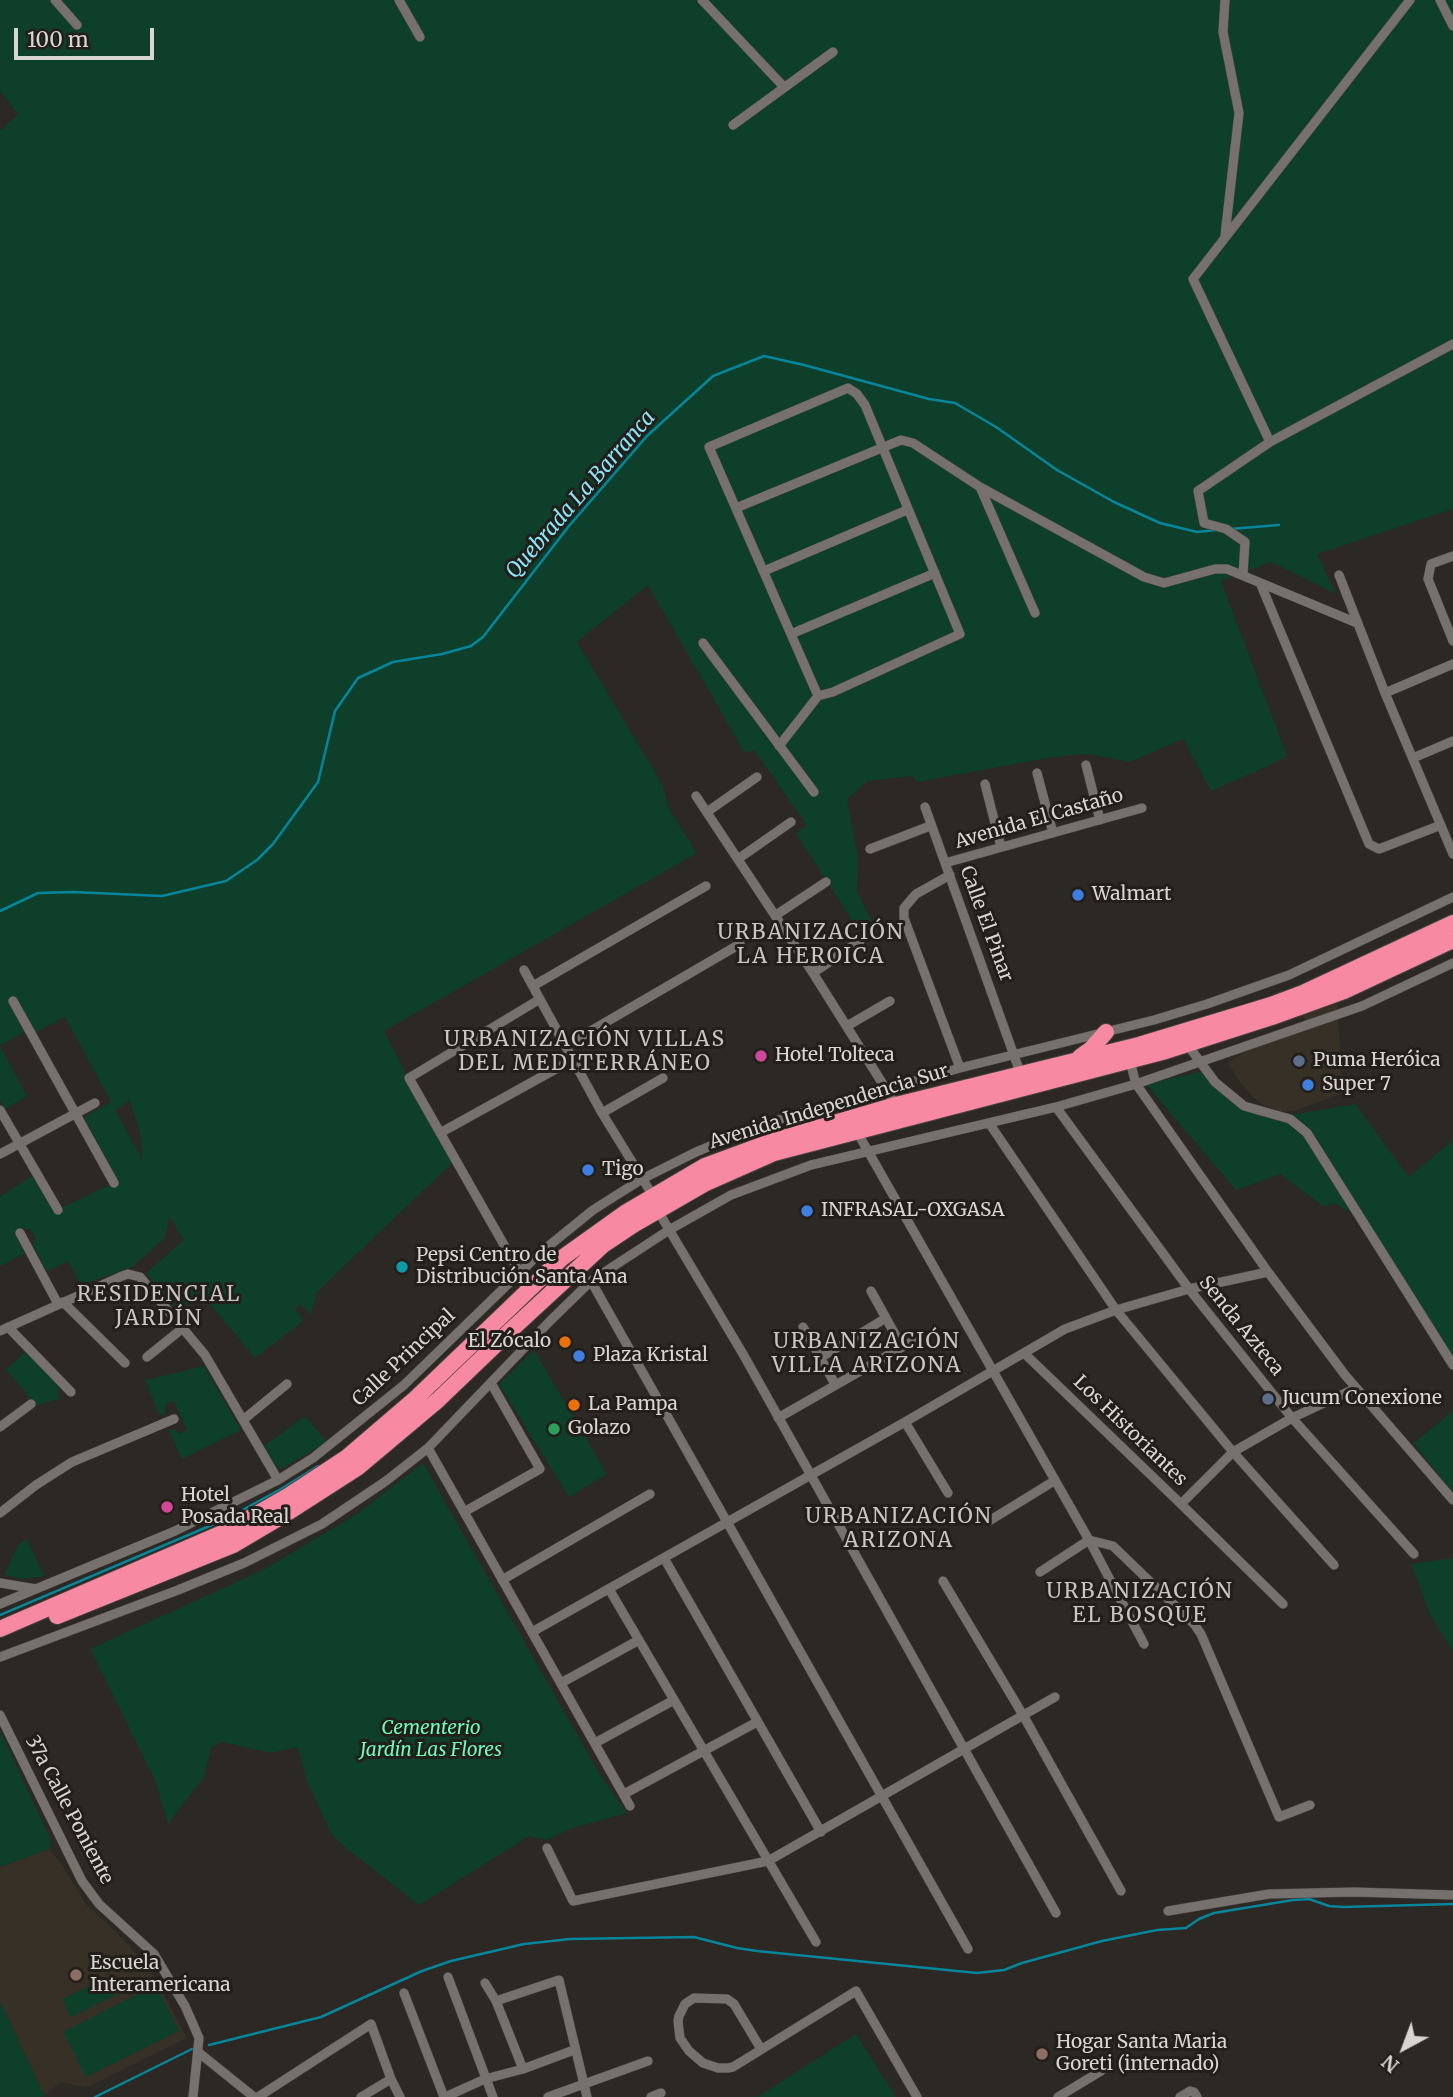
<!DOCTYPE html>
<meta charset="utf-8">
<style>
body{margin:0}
#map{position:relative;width:1453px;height:2097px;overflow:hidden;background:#2c2823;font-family:Merriweather,serif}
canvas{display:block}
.north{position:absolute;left:1369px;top:2013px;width:70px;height:70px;-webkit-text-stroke:5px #221e1a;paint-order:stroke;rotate:221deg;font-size:19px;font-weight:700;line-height:28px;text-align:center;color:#d8d6d3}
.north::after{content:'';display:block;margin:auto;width:24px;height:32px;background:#d8d6d3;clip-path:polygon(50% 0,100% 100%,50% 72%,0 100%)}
.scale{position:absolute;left:14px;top:28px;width:140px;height:32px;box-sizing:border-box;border:4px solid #d8d6d3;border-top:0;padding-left:9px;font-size:21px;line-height:24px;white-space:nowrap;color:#d8d6d3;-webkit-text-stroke:5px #221e1a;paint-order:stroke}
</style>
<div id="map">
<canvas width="1453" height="2097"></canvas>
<div class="north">N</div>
<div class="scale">100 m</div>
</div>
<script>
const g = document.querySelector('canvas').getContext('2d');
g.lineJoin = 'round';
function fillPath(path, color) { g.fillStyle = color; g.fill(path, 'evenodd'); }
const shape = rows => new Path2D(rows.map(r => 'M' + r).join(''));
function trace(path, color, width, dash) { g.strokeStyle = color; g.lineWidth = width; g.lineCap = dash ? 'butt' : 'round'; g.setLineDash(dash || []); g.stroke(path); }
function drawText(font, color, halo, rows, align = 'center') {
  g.font = font + ' Merriweather,serif'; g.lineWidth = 6; g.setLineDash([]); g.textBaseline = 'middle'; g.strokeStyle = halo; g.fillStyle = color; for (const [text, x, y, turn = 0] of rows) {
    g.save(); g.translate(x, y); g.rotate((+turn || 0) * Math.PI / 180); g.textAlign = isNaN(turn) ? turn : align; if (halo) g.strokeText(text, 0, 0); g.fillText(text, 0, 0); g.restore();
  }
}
const built = shape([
 [1337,1004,1343,1093,1294,1111,1279,1111,1262,1104,1254,1098,1240,1082,1228,1063,1256,1044,1306,1024,1306,1020,1300,1014],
 [49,1849,61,1863,85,1903,125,1941,150,1970,187,2038,90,2086,84,2087,62,2082,44,2095,0,2001,0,1867]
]);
const green = shape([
 [0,0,1453,0,1453,509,1317,554,1336,594,1271,562,1221,581,1287,756,1272,764,1211,791,1183,739,1130,762,1095,755,1081,754,1047,758,917,782,912,776,868,781,847,799,858,857,857,892,876,929,864,939,796,833,807,825,755,751,744,752,648,585,577,642,662,784,669,809,697,853,384,1031,452,1163,318,1291,310,1315,300,1304,295,1309,302,1318,302,1322,255,1358,201,1293,178,1312,146,1273,184,1240,169,1216,168,1226,164,1239,132,1267,81,1285,68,1261,47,1271,33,1245,36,1239,30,1229,26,1230,23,1227,14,1232,25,1253,0,1266,0,1197,32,1176,53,1212,118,1181,84,1117,111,1102,65,1017,36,1032,19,1002,13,1001,9,1005,24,1032,0,1046,27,1096,5,1109,0,1100,0,131,18,114,0,91],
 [130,1100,140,1134,143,1160,115,1110],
 [1213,1069,1215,1076,1247,1104,1291,1115,1355,1104,1409,1177,1453,1140,1453,1365,1360,1218,1334,1203,1323,1206,1280,1174,1236,1190,1146,1084],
 [534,1350,607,1474,569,1497,499,1384],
 [26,1351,57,1385,59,1388,57,1395,60,1399,37,1405,6,1370],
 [204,1366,241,1430,182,1459,168,1429,175,1430,179,1434,187,1430,174,1401,166,1404,165,1413,160,1416,145,1380],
 [1453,1411,1453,1494,1414,1443],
 [305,1416,327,1442,285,1467,278,1469,264,1446],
 [423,1463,599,1773,627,1813,570,1829,547,1840,529,1836,419,1905,341,1844,331,1833,308,1783,297,1747,271,1753,222,1742,211,1747,204,1777,168,1824,155,1780,90,1649,263,1570,357,1514],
 [27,1539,44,1576,21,1579,4,1575,18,1545],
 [1453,1558,1453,1651,1430,1615,1411,1564],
 [0,1731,51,1840,49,1849,0,1867],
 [107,1977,116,1995,71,2017,62,1999],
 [156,1985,179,2031,86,2077,63,2032],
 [0,2001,44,2095,40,2097,0,2097],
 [856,2034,896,2097,757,2097]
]);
const stream = shape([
 [1230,529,1279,525],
 [0,911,38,893,73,892,162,896,226,881,257,860,273,844,318,782,335,711,358,678,393,662,442,654,471,646,483,637,569,526,647,436,713,376,764,356,804,365,929,399,955,403,996,427,1057,470,1114,502,1160,523,1197,532,1216,530],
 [0,1615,226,1519,281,1489,318,1466],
 [209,2045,321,2017,422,1971,451,1961,524,1944,570,1939,694,1937,737,1948,757,1951,977,1973,1004,1970,1022,1963,1102,1941,1157,1930,1186,1928,1199,1919,1214,1913,1293,1900,1309,1899,1329,1906,1343,1907,1453,1904],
 [95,2097,192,2049]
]);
const street = shape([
 [55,0,77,25],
 [399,0,420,37],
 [702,0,784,87],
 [1225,0,1223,32,1239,113,1225,235],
 [1440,0,1453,26],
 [733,125,833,52],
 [1270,442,1193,279,1410,0],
 [980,487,1035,613],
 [736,508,901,440,913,443,980,487,1144,577,1164,583,1215,569,1227,569,1357,623],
 [1453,556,1431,564,1428,579,1453,641],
 [764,571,907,510],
 [1243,575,1245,542,1226,529,1204,523,1198,491,1270,442,1453,344],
 [1339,575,1385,693,1453,854],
 [1261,585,1369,844,1379,849,1441,825],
 [791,634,935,573],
 [703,643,814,792],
 [1385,693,1453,664],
 [779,746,818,696,833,692,960,634,865,405,857,394,848,388,709,447,818,696],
 [1413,758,1453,741],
 [1086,765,1100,820],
 [1037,773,1053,833],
 [985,784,1001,847],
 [696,796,813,973,896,1105],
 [925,807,1021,1075],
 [707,812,757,777],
 [870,849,930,826],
 [738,859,791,822],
 [945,863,1142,808],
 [950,875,916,894,904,908,904,918,960,1068],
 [776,915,826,882],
 [524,970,602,1113,653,1196],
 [813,973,860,941],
 [533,986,706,886],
 [13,1001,114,1183],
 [847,1026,890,1001],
 [1187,1044,1215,1082,1244,1106,1290,1119,1307,1133,1453,1365],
 [565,1046,740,944],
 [1130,1061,1136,1084,1268,1272,1345,1375,1453,1500],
 [1056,1107,1189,1289,1292,1418,1414,1554],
 [0,1110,58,1210],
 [602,1113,663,1078],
 [989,1123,1116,1310,1233,1452,1334,1565],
 [856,1130,1089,1540,1144,1644],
 [440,1133,572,1060],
 [0,1154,95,1103],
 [658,1211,743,1354,1056,1913],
 [20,1233,58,1304],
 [591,1281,968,1949],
 [526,1290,520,1273,409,1078,540,999],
 [871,1291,902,1347],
 [63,1302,125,1363],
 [8,1327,71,1392],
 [803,1327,835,1384],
 [0,1331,122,1276,128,1274,140,1277,205,1355,278,1480],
 [1024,1353,1181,1504,1233,1452,1292,1418,1356,1388],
 [147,1357,183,1328],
 [820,1358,886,1318],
 [778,1418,918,1338],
 [243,1420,287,1384],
 [905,1422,948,1493],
 [0,1427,31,1404],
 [428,1448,630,1806],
 [1181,1504,1283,1604],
 [464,1512,540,1469,491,1383],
 [0,1513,36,1485,72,1462,174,1419],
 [989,1521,1054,1481],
 [664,1558,821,1832],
 [1040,1572,1089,1540,1113,1546,1194,1624,1201,1634,1279,1817,1310,1805],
 [502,1580,650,1494],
 [943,1581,1023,1715,1121,1891],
 [0,1583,36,1589],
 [609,1589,816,1942],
 [0,1604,175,1531,278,1480,313,1458,404,1385,540,1253,593,1210,642,1179,696,1152,761,1125,805,1112,960,1068,1154,1020,1207,1004,1289,975,1453,897],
 [532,1632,905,1422,1065,1329,1116,1310,1189,1289,1268,1272],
 [0,1657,178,1590,244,1563,322,1524,386,1481,428,1448,550,1321,591,1281,669,1230,731,1195,811,1165,1056,1107,1136,1084,1362,1006,1453,963],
 [561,1683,639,1640],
 [0,1715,82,1881,99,1904,154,1954,185,2006,199,2038,193,2097],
 [595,1743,674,1700],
 [624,1794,757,1722],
 [547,1848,573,1901,768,1861,1055,1697],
 [1168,1911,1269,1894,1354,1892,1453,1895],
 [448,1977,493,2097],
 [485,1983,496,2001,523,2069],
 [404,1993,444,2097],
 [496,2001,559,1980,587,2097],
 [761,2049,734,2004,727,1999,694,1998,685,2004,679,2016,678,2021,680,2038,689,2051,703,2063,718,2068,728,2068,733,2067,856,1991,917,2097],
 [198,2052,254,2097],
 [258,2097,371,2024,391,2079,400,2097],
 [361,2097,391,2079],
 [445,2097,485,2079,523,2069,574,2050],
 [548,2097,648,2061],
 [651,2097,661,2093],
 [1058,2097,1101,2071],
 [1180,2097,1190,2091,1194,2092,1197,2097]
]);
const highway = shape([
 [1080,1057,1091,1049,1106,1032],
 [57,1616,233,1545,287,1513,357,1468,438,1400,512,1329,603,1245,633,1225,704,1184,774,1153,1166,1051,1272,1017,1344,991,1453,940],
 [0,1629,229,1530,288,1496,346,1458,416,1398,562,1258,625,1213,705,1166,770,1142,896,1105,1139,1045,1271,1005,1303,993,1453,923]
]);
const markers = [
 [1078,895,7,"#3f7fe0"],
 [761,1056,7,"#d1479c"],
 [1299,1061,7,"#5c6f8a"],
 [1308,1085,7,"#3f7fe0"],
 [588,1170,7,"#3f7fe0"],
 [807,1211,7,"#3f7fe0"],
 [402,1267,7,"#0f9aa8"],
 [565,1342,7,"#e8710a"],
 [579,1356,7,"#3f7fe0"],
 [1268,1399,7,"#5c6f8a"],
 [574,1405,7,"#e8710a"],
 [554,1429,7,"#2e9e5b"],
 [167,1507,7,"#d1479c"],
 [76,1975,7,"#8d6e63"],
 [1042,2054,7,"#8d6e63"]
];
const streetNames = [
 ["Avenida El Castaño",1039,819,-16],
 ["Calle El Pinar",986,924,70],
 ["Avenida Independencia Sur",829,1107,-17],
 ["Senda Azteca",1241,1326,51],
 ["Calle Principal",404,1358,-43],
 ["Los Historiantes",1130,1431,44],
 ["37a Calle Poniente",69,1810,62]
];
const poiNames = [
 ["Walmart",1092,895],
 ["Hotel Tolteca",775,1056],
 ["Puma Heróica",1313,1061],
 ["Super 7",1322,1085],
 ["Tigo",602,1170],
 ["INFRASAL-OXGASA",821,1211],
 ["Pepsi Centro de",416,1256],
 ["Distribución Santa Ana",416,1278],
 ["El Zócalo",551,1342,"right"],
 ["Plaza Kristal",593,1356],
 ["Jucum Conexione",1282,1399],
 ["La Pampa",588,1405],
 ["Golazo",568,1429],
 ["Hotel",181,1496],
 ["Posada Real",181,1518],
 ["Escuela",90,1964],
 ["Interamericana",90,1986],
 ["Hogar Santa Maria",1056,2043],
 ["Goreti (internado)",1056,2065]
];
const parkNames = [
 ["Cementerio",431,1729],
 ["Jardín Las Flores",431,1751]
];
const waterNames = [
 ["Quebrada La Barranca",581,495,-49]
];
const neighbourhoodNames = [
 ["URBANIZACIÓN",811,933],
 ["LA HEROICA",811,957],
 ["URBANIZACIÓN VILLAS",585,1040],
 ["DEL MEDITERRÁNEO",585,1064],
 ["RESIDENCIAL",159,1295],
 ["JARDÍN",159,1319],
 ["URBANIZACIÓN",867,1342],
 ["VILLA ARIZONA",867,1366],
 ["URBANIZACIÓN",899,1517],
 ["ARIZONA",899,1541],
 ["URBANIZACIÓN",1140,1592],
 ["EL BOSQUE",1140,1616]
];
fillPath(built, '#373026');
fillPath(green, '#0d3f2b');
trace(stream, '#07869b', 2.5);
trace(street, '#474440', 10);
trace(highway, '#474440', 18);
trace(street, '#76716c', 9);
trace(highway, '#f889a2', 16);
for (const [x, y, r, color] of markers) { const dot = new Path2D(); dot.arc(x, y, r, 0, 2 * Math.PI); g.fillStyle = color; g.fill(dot); trace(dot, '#221e1a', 2.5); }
drawText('19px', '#d8d6d3', '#221e1a', streetNames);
drawText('19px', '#d8d6d3', '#221e1a', poiNames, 'left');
drawText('italic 19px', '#6dfbbb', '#221e1a', parkNames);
drawText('italic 21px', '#89e5fa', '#221e1a', waterNames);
g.letterSpacing = '2px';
drawText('21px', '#cac5bf', '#221e1a', neighbourhoodNames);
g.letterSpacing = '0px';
</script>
